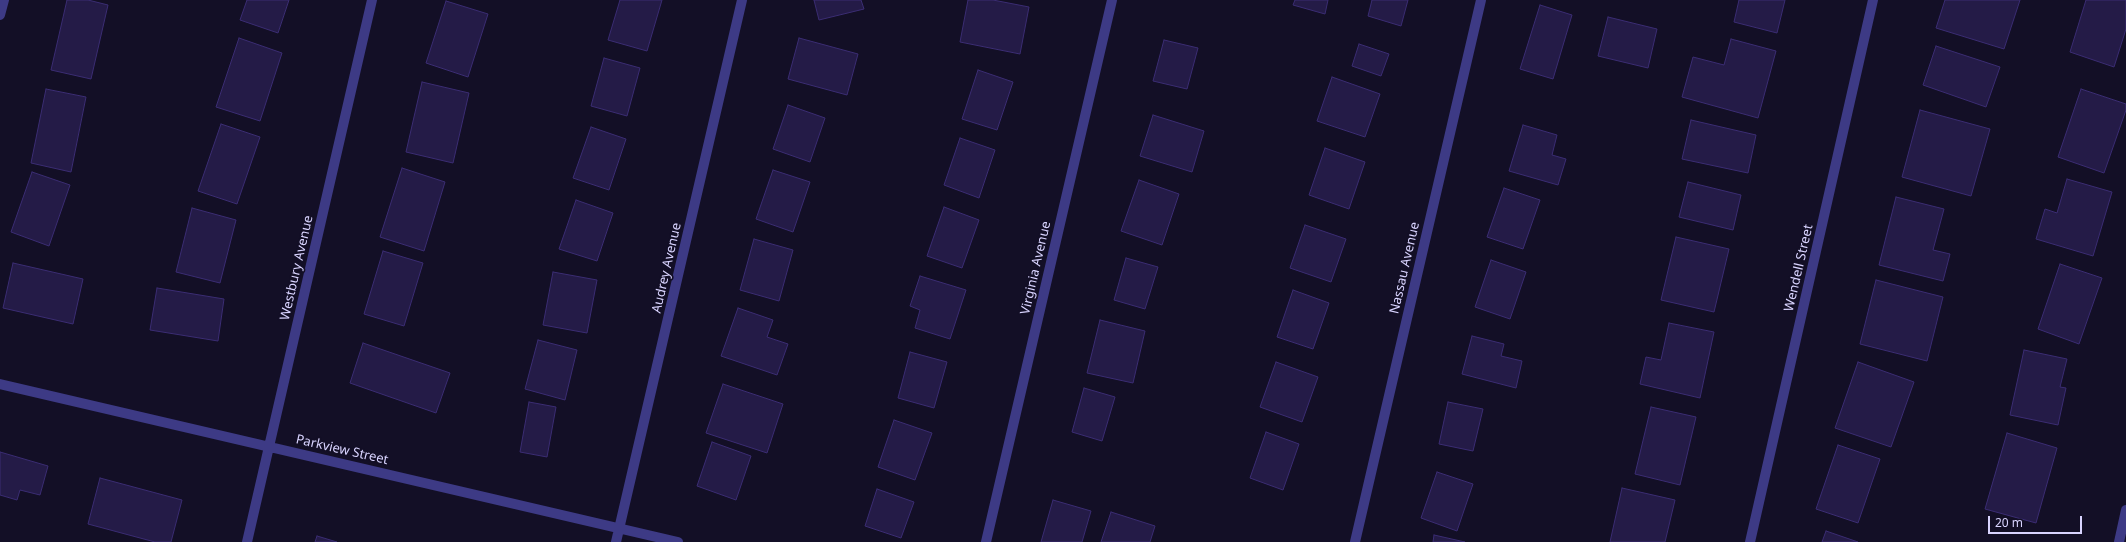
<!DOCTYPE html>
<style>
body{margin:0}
#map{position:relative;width:2126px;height:542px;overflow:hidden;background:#130f26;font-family:"Noto Sans",sans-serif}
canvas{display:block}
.scale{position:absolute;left:1988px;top:516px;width:94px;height:18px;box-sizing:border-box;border:2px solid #d9d4ff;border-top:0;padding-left:5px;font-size:12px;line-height:14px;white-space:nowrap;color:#d9d4ff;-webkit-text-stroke:3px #130f26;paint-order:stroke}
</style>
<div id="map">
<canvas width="2126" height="542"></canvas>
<div class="scale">20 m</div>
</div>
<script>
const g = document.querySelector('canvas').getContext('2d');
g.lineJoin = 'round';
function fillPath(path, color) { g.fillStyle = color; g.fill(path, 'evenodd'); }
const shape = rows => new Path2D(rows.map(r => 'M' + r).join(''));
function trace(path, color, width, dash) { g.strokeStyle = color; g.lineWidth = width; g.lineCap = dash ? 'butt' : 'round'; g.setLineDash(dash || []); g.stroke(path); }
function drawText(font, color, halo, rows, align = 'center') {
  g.font = font + ' "Noto Sans",sans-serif'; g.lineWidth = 3.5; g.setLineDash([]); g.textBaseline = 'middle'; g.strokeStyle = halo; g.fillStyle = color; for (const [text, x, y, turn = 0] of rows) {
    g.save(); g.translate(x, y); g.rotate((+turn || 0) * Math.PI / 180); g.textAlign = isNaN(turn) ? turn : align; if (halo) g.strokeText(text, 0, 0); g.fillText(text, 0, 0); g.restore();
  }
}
const building = shape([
 [67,0,88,0,108,5,91,79,51,70,67,0],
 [247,0,289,0,278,33,240,20,247,0],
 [620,0,662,0,647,51,608,40,620,0],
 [814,0,861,0,864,9,819,20,814,0],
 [968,0,993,0,1029,7,1020,54,960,42,968,0],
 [1295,0,1328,0,1325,14,1293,5,1295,0],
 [1372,0,1408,0,1401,26,1368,16,1372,0],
 [1739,0,1785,0,1777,33,1734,22,1739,0],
 [1945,0,2020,0,2004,49,1936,28,1945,0],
 [2086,0,2126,0,2126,29,2114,67,2070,52,2086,0],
 [446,1,488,14,468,77,426,63,446,1],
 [1540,5,1572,15,1553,79,1520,69,1540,5],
 [1608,17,1657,29,1648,68,1598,56,1608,17],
 [239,38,282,53,260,121,216,107,239,38],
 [799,38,858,54,847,95,788,79,799,38],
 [1731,39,1776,51,1758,118,1682,97,1693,57,1724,65,1731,39],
 [1164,40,1198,48,1187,89,1153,81,1164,40],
 [1359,44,1389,54,1381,76,1352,66,1359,44],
 [1936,46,2000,67,1986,107,1923,85,1936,46],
 [604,58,640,68,627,116,591,106,604,58],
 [978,70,1013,82,997,130,962,119,978,70],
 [1332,77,1380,94,1365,137,1317,121,1332,77],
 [422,82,469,93,453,163,406,152,422,82],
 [46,89,86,97,71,172,31,163,46,89],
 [2081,89,2126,104,2126,110,2104,173,2058,157,2081,89],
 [788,105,825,118,810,162,773,149,788,105],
 [1920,110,1990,129,1971,196,1902,177,1920,110],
 [1153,115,1204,131,1192,172,1140,156,1153,115],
 [1691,120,1756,135,1748,173,1682,159,1691,120],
 [221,124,260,137,237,204,198,191,221,124],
 [1523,125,1557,135,1552,155,1566,159,1558,185,1509,171,1523,125],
 [591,127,626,139,609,190,573,178,591,127],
 [960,138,995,150,979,198,944,185,960,138],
 [1325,148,1365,162,1349,209,1309,195,1325,148],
 [402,168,445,182,424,251,380,237,402,168],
 [773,170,810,182,793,232,756,219,773,170],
 [32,172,70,185,49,246,11,232,32,172],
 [2067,179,2112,192,2093,256,2036,239,2045,209,2057,213,2067,179],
 [1139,180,1179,194,1162,245,1121,231,1139,180],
 [1688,182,1741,195,1733,230,1679,217,1688,182],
 [1504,188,1540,200,1523,249,1487,237,1504,188],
 [1896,197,1944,209,1933,250,1950,254,1943,281,1879,265,1896,197],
 [576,200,613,213,597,261,559,249,576,200],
 [944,207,979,220,962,268,927,256,944,207],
 [192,208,236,220,220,283,176,272,192,208],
 [1305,225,1346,239,1331,282,1290,268,1305,225],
 [1676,237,1729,249,1714,312,1661,300,1676,237],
 [754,239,793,250,779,301,740,290,754,239],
 [383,251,423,263,404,326,364,314,383,251],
 [1126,258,1158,267,1145,309,1114,300,1126,258],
 [1491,260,1526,272,1510,319,1475,307,1491,260],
 [13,263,83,279,73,324,3,308,13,263],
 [2060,264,2102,278,2079,344,2038,329,2060,264],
 [553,272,597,280,587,333,543,325,553,272],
 [920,276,966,290,950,339,915,328,920,310,910,306,920,276],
 [1876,280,1943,297,1927,361,1860,344,1876,280],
 [157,288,224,299,218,341,150,330,157,288],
 [1293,290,1329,303,1313,349,1277,337,1293,290],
 [738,308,773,320,767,337,788,344,777,375,721,356,738,308],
 [1100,320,1145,331,1133,383,1087,373,1100,320],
 [1669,323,1714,332,1700,398,1640,384,1646,357,1661,360,1669,323],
 [1472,336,1504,344,1501,356,1522,361,1516,388,1462,374,1472,336],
 [538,340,577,350,565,400,525,389,538,340],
 [363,343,450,373,436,413,350,383,363,343],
 [2024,350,2067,359,2060,387,2066,388,2058,425,2010,415,2024,350],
 [910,352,947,362,934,408,898,398,910,352],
 [1276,362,1318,377,1302,422,1260,407,1276,362],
 [1858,362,1914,382,1891,447,1835,428,1858,362],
 [723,384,783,404,767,453,706,433,723,384],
 [1084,388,1115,397,1102,441,1072,432,1084,388],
 [529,402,556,407,547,457,520,452,529,402],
 [1448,402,1483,409,1473,451,1439,444,1448,402],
 [1651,407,1696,417,1680,485,1635,474,1651,407],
 [894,420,932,433,915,480,878,467,894,420],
 [1266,432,1299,444,1283,490,1250,478,1266,432],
 [2007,433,2057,448,2036,523,1985,509,2007,433],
 [712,442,751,456,736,500,697,486,712,442],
 [1838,445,1880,459,1858,523,1816,509,1838,445],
 [0,452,48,466,40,495,20,490,17,500,0,495,0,452],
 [1437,472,1473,484,1457,531,1421,518,1437,472],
 [100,478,182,500,171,542,155,542,88,524,100,478],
 [1622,488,1675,500,1665,542,1610,542,1622,488],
 [877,489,914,502,901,538,865,526,877,489],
 [1053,500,1091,511,1082,542,1041,542,1053,500],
 [1111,512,1155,526,1150,542,1101,542,1111,512],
 [1826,531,1858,542,1822,542,1826,531],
 [1434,535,1465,542,1433,542,1434,535],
 [317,536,337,542,315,542,317,536]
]);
const street = shape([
 [0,15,4,0],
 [0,384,678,542],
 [247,542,372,0],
 [616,542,742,0],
 [986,542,1112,0],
 [1355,542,1481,0],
 [1750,542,1873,0],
 [2119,542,2126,510]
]);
const streetNames = [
 ["Westbury Avenue",297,268,-77],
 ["Audrey Avenue",667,268,-77],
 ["Virginia Avenue",1036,268,-77],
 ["Nassau Avenue",1405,268,-77],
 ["Wendell Street",1799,268,-77],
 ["Parkview Street",342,450,13]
];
fillPath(building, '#241b47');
trace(building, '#3b2d73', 1);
trace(street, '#3d3a85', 10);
drawText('13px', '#d9d4ff', '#130f26', streetNames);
</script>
